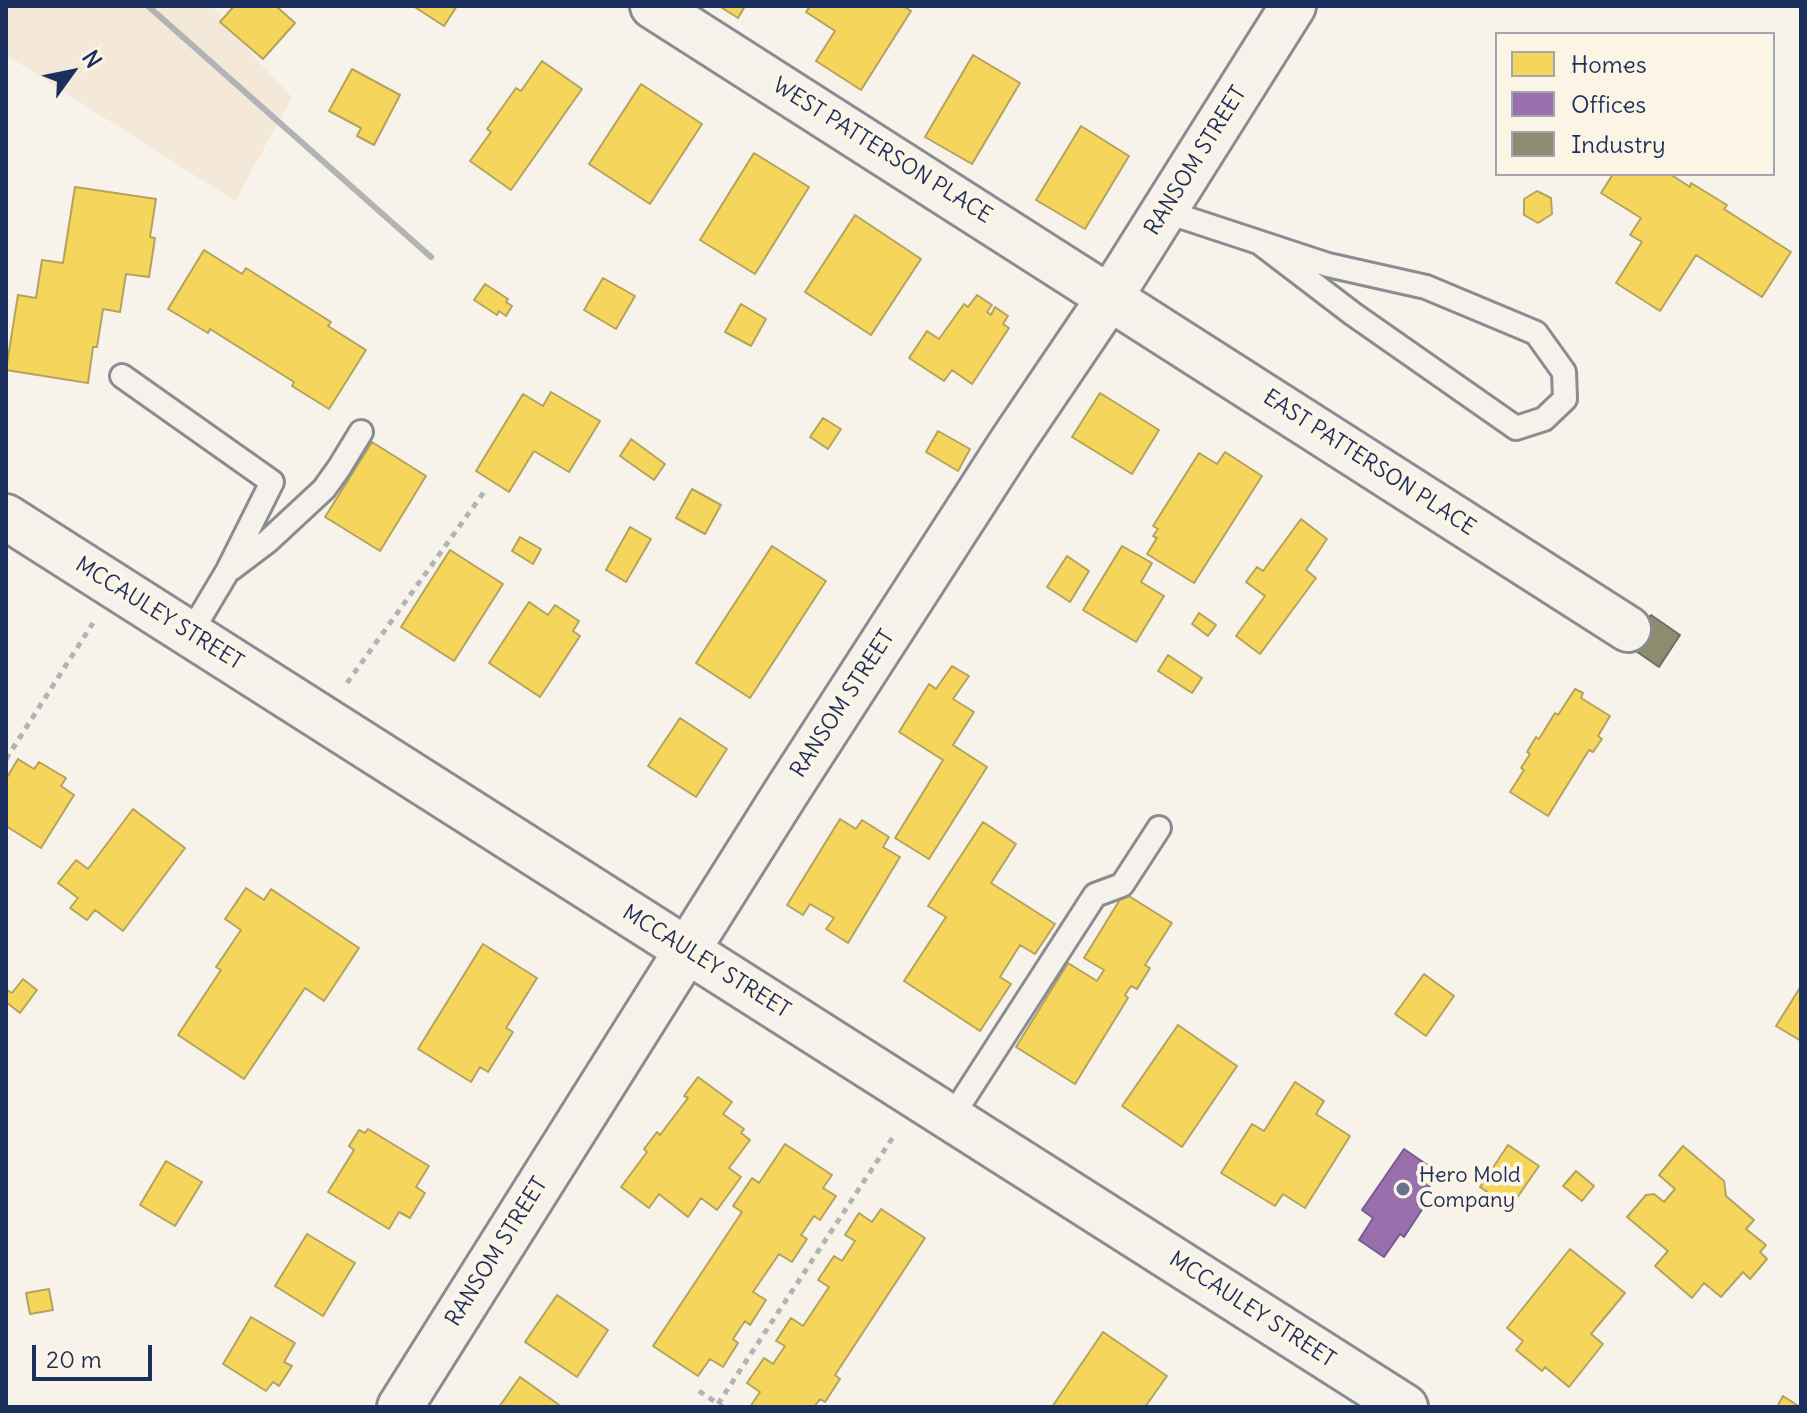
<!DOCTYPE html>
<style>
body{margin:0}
#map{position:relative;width:1807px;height:1413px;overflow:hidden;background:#f7f3ea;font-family:Delius,sans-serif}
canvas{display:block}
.frame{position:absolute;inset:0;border:8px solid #1b2f5e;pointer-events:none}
.legend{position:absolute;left:1495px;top:32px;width:280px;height:144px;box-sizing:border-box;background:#fcf5e5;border:2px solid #a2a6af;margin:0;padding:10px 14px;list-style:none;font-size:24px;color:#1b2f5e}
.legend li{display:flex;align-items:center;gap:16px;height:40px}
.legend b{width:40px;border:2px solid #a2a6af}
.north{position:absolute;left:32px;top:32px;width:80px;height:80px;-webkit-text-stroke:6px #fcf5e5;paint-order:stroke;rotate:57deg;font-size:22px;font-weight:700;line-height:32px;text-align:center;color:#1b2f5e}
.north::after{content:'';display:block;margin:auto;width:28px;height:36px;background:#1b2f5e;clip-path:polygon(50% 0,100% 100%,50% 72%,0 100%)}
.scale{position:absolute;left:32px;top:1345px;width:120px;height:36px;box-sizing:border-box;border:4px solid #1b2f5e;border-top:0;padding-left:10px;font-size:24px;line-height:28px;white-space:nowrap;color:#1b2f5e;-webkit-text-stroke:6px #fcf5e5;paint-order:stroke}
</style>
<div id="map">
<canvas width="1807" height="1413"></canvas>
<div class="frame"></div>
<ul class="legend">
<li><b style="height:22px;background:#f6d55c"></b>Homes</li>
<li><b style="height:22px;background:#9970ab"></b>Offices</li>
<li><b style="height:22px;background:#8c8c6e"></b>Industry</li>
</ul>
<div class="north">N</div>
<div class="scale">20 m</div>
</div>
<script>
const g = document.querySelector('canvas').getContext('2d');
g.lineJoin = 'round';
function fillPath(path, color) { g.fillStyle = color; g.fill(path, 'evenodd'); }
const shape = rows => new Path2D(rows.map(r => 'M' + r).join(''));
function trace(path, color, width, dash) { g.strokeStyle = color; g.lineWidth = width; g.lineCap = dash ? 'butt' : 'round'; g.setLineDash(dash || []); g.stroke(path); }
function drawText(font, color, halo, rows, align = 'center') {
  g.font = font + ' Delius,sans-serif'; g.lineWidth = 8; g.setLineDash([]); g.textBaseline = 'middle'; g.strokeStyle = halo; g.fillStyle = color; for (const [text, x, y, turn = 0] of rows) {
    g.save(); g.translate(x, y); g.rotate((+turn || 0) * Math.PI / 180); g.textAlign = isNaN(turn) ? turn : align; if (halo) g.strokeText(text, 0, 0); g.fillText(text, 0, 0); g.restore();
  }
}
const built = shape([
 [6,6,213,6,257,60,292,97,235,201,6,55]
]);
const homes = shape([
 [234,6,276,6,295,23,263,59,220,22,234,6],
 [413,6,457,6,444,26,413,6],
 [719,6,745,6,738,18,719,6],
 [810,6,903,6,911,11,861,90,816,61,835,31,806,12,810,6],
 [973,55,1020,83,972,164,925,137,973,55],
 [542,61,582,89,511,190,470,161,491,132,487,129,516,88,521,91,542,61],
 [352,69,400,95,374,145,357,136,361,128,329,111,352,69],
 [641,84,702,124,650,204,589,164,641,84],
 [1081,126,1129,156,1085,229,1036,200,1081,126],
 [754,153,809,187,755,274,700,240,754,153],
 [1613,174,1670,174,1690,187,1691,183,1727,205,1724,209,1791,252,1762,297,1696,255,1660,311,1616,283,1642,242,1630,235,1641,218,1601,193,1613,174],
 [75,187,156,199,150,237,155,238,149,277,126,274,120,312,103,309,97,347,93,347,88,383,6,370,18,295,36,298,42,260,63,263,75,187],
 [1537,191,1551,198,1552,214,1538,223,1524,215,1524,199,1537,191],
 [855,215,921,259,871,335,805,292,855,215],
 [204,250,242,274,246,268,331,322,328,326,366,350,329,409,292,386,294,382,210,329,208,333,168,309,204,250],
 [603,278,635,296,616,329,584,310,603,278],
 [485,284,508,299,506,302,512,306,506,316,499,311,497,315,474,300,485,284],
 [977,295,992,305,987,312,991,315,995,307,1008,316,1003,324,1009,328,972,384,952,370,944,381,909,358,927,331,939,339,964,304,968,307,977,295],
 [741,304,766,319,751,346,725,332,741,304],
 [551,392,600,421,569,472,534,451,509,492,476,471,523,394,543,406,551,392],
 [1100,393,1159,430,1132,474,1072,437,1100,393],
 [823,418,841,429,828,449,810,437,823,418],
 [938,431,970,449,958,471,926,452,938,431],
 [631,439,665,464,654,480,620,456,631,439],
 [372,442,426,476,380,551,325,517,372,442],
 [1225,452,1262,476,1194,583,1147,554,1157,538,1153,536,1158,529,1153,526,1199,453,1217,464,1225,452],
 [692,489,721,505,705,534,676,518,692,489],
 [1301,519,1327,539,1306,570,1316,578,1260,654,1236,636,1265,596,1246,582,1257,567,1263,571,1301,519],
 [630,527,651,539,626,582,606,570,630,527],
 [520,537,541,549,533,564,512,551,520,537],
 [772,546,826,581,750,698,696,663,772,546],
 [1122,546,1152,563,1141,582,1164,596,1136,642,1083,610,1122,546],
 [450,550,503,584,454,661,401,627,450,550],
 [1067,556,1089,571,1070,602,1047,587,1067,556],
 [529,602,548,615,555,605,579,621,573,631,580,636,540,697,489,663,529,602],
 [1199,613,1216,625,1208,636,1192,624,1199,613],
 [1168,655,1202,678,1192,693,1158,671,1168,655],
 [952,666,969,676,953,699,974,712,953,745,987,767,929,859,895,838,943,760,899,732,929,684,936,689,952,666],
 [1575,689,1583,693,1581,698,1610,716,1598,736,1602,739,1593,752,1589,750,1548,816,1510,792,1524,770,1521,768,1530,754,1527,752,1536,737,1539,739,1555,713,1558,715,1575,689],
 [680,718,727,749,696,797,648,766,680,718],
 [18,759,34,769,39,762,66,778,61,786,74,795,41,848,6,826,6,779,18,759],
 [133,809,185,848,123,931,95,910,87,920,70,908,78,898,58,883,76,860,88,869,133,809],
 [840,819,856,829,862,820,889,837,883,847,900,857,848,943,826,929,834,918,810,904,803,915,787,905,840,819],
 [983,822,1016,844,991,883,1055,924,1035,954,1020,945,1000,977,1011,984,980,1031,904,981,946,917,928,906,983,822],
 [246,888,264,900,271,889,359,948,324,1001,305,988,244,1079,178,1035,221,970,216,967,241,930,225,919,246,888],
 [1124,893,1172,923,1145,965,1150,968,1137,989,1131,986,1125,995,1128,998,1075,1084,1016,1047,1068,963,1097,981,1104,970,1084,958,1124,893],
 [483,944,537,978,506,1028,513,1032,488,1072,480,1067,471,1082,418,1049,483,944],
 [1424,974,1454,996,1426,1036,1395,1014,1424,974],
 [23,979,37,990,20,1013,6,1002,6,992,7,990,12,993,23,979],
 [1801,986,1801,1041,1776,1026,1801,986],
 [1178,1025,1237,1066,1182,1147,1122,1106,1178,1025],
 [698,1077,732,1102,723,1114,744,1129,741,1133,750,1140,729,1168,741,1177,717,1210,701,1198,688,1217,659,1194,649,1208,621,1187,647,1152,644,1149,657,1132,660,1135,688,1098,684,1096,698,1077],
 [1295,1082,1324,1101,1316,1114,1350,1136,1305,1208,1283,1194,1275,1206,1221,1173,1252,1124,1264,1131,1295,1082],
 [368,1129,429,1166,416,1187,425,1193,410,1218,399,1212,389,1229,328,1192,354,1150,349,1146,359,1130,365,1133,368,1129],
 [785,1144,832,1175,823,1188,836,1196,820,1220,814,1216,801,1235,807,1239,792,1262,779,1254,753,1292,766,1300,750,1325,745,1321,733,1339,738,1343,723,1367,710,1359,698,1376,653,1346,742,1212,733,1206,752,1178,759,1183,785,1144],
 [1508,1145,1539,1166,1510,1208,1480,1187,1508,1145],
 [1683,1146,1724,1181,1726,1196,1754,1220,1746,1229,1766,1245,1760,1252,1767,1259,1750,1279,1743,1272,1721,1297,1704,1283,1692,1298,1655,1266,1668,1251,1627,1217,1646,1195,1654,1194,1664,1202,1675,1189,1659,1175,1683,1146],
 [166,1161,202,1182,175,1226,140,1205,166,1161],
 [1576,1171,1594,1186,1582,1201,1563,1186,1576,1171],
 [881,1209,925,1238,835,1375,840,1379,825,1402,820,1399,814,1407,750,1407,760,1392,747,1383,764,1358,773,1364,785,1346,776,1341,791,1318,803,1326,829,1287,818,1280,834,1256,842,1261,855,1241,845,1235,859,1213,872,1222,881,1209],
 [307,1234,355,1263,323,1316,275,1286,307,1234],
 [1570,1249,1625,1293,1591,1334,1603,1344,1569,1387,1545,1367,1542,1371,1516,1350,1523,1341,1507,1328,1570,1249],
 [49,1289,53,1310,30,1314,26,1293,49,1289],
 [557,1295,608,1330,577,1377,525,1342,557,1295],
 [251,1317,295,1343,284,1362,292,1366,279,1386,273,1382,266,1391,223,1364,251,1317],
 [1103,1332,1167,1376,1145,1407,1052,1407,1103,1332],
 [520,1377,562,1407,499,1407,520,1377],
 [1783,1396,1800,1407,1777,1407,1783,1396]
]);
const offices = shape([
 [1404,1149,1439,1173,1417,1204,1423,1208,1404,1237,1400,1234,1384,1257,1359,1240,1373,1218,1362,1210,1404,1149]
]);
const industry = shape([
 [1651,615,1680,635,1659,667,1630,647,1651,615]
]);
const path = shape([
 [347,683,484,492],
 [6,759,93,623],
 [699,1391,723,1407],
 [718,1404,895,1134]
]);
const service = shape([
 [1164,211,1328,265,1426,287,1536,333,1564,372,1565,399,1544,419,1516,428,1353,314,1260,243],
 [122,376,272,482,227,572,190,634],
 [231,569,268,541,324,489,339,468,361,432],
 [951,1118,1095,895,1122,885,1159,828]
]);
const minor = shape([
 [653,6,1628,629],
 [6,517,1405,1407],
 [400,1407,787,791,1012,442,1110,297,1293,6]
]);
const rail = shape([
 [148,6,431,257]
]);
const markers = [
 [1403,1189,8,"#68748f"]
];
const streetNames = [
 ["WEST PATTERSON PLACE",882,151,32],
 ["RANSOM STREET",1196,161,-58],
 ["EAST PATTERSON PLACE",1369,463,33],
 ["MCCAULEY STREET",159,614,32],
 ["RANSOM STREET",843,704,-57],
 ["MCCAULEY STREET",706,962,32],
 ["RANSOM STREET",497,1252,-58],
 ["MCCAULEY STREET",1252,1310,33]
];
const poiNames = [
 ["Hero Mold",1419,1176],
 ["Company",1419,1201]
];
fillPath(built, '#f4e8d8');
fillPath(homes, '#f6d55c');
trace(homes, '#b4a35d', 2);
fillPath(offices, '#9970ab');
trace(offices, '#735c94', 2);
fillPath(industry, '#8c8c6e');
trace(industry, '#6a7069', 2);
trace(service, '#8a8c91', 28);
trace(minor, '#8a8c91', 50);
trace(path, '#b2b3b4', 5, [6, 6]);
trace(service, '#f5f2ec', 22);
trace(minor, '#f5f2ec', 44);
trace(rail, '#b2b3b4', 6);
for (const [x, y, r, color] of markers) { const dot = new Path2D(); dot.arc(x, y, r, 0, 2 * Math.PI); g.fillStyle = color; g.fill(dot); trace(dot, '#fcf5e5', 3); }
drawText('22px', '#1b2f5e', '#fcf5e5', streetNames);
drawText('22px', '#1b2f5e', '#fcf5e5', poiNames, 'left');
</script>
